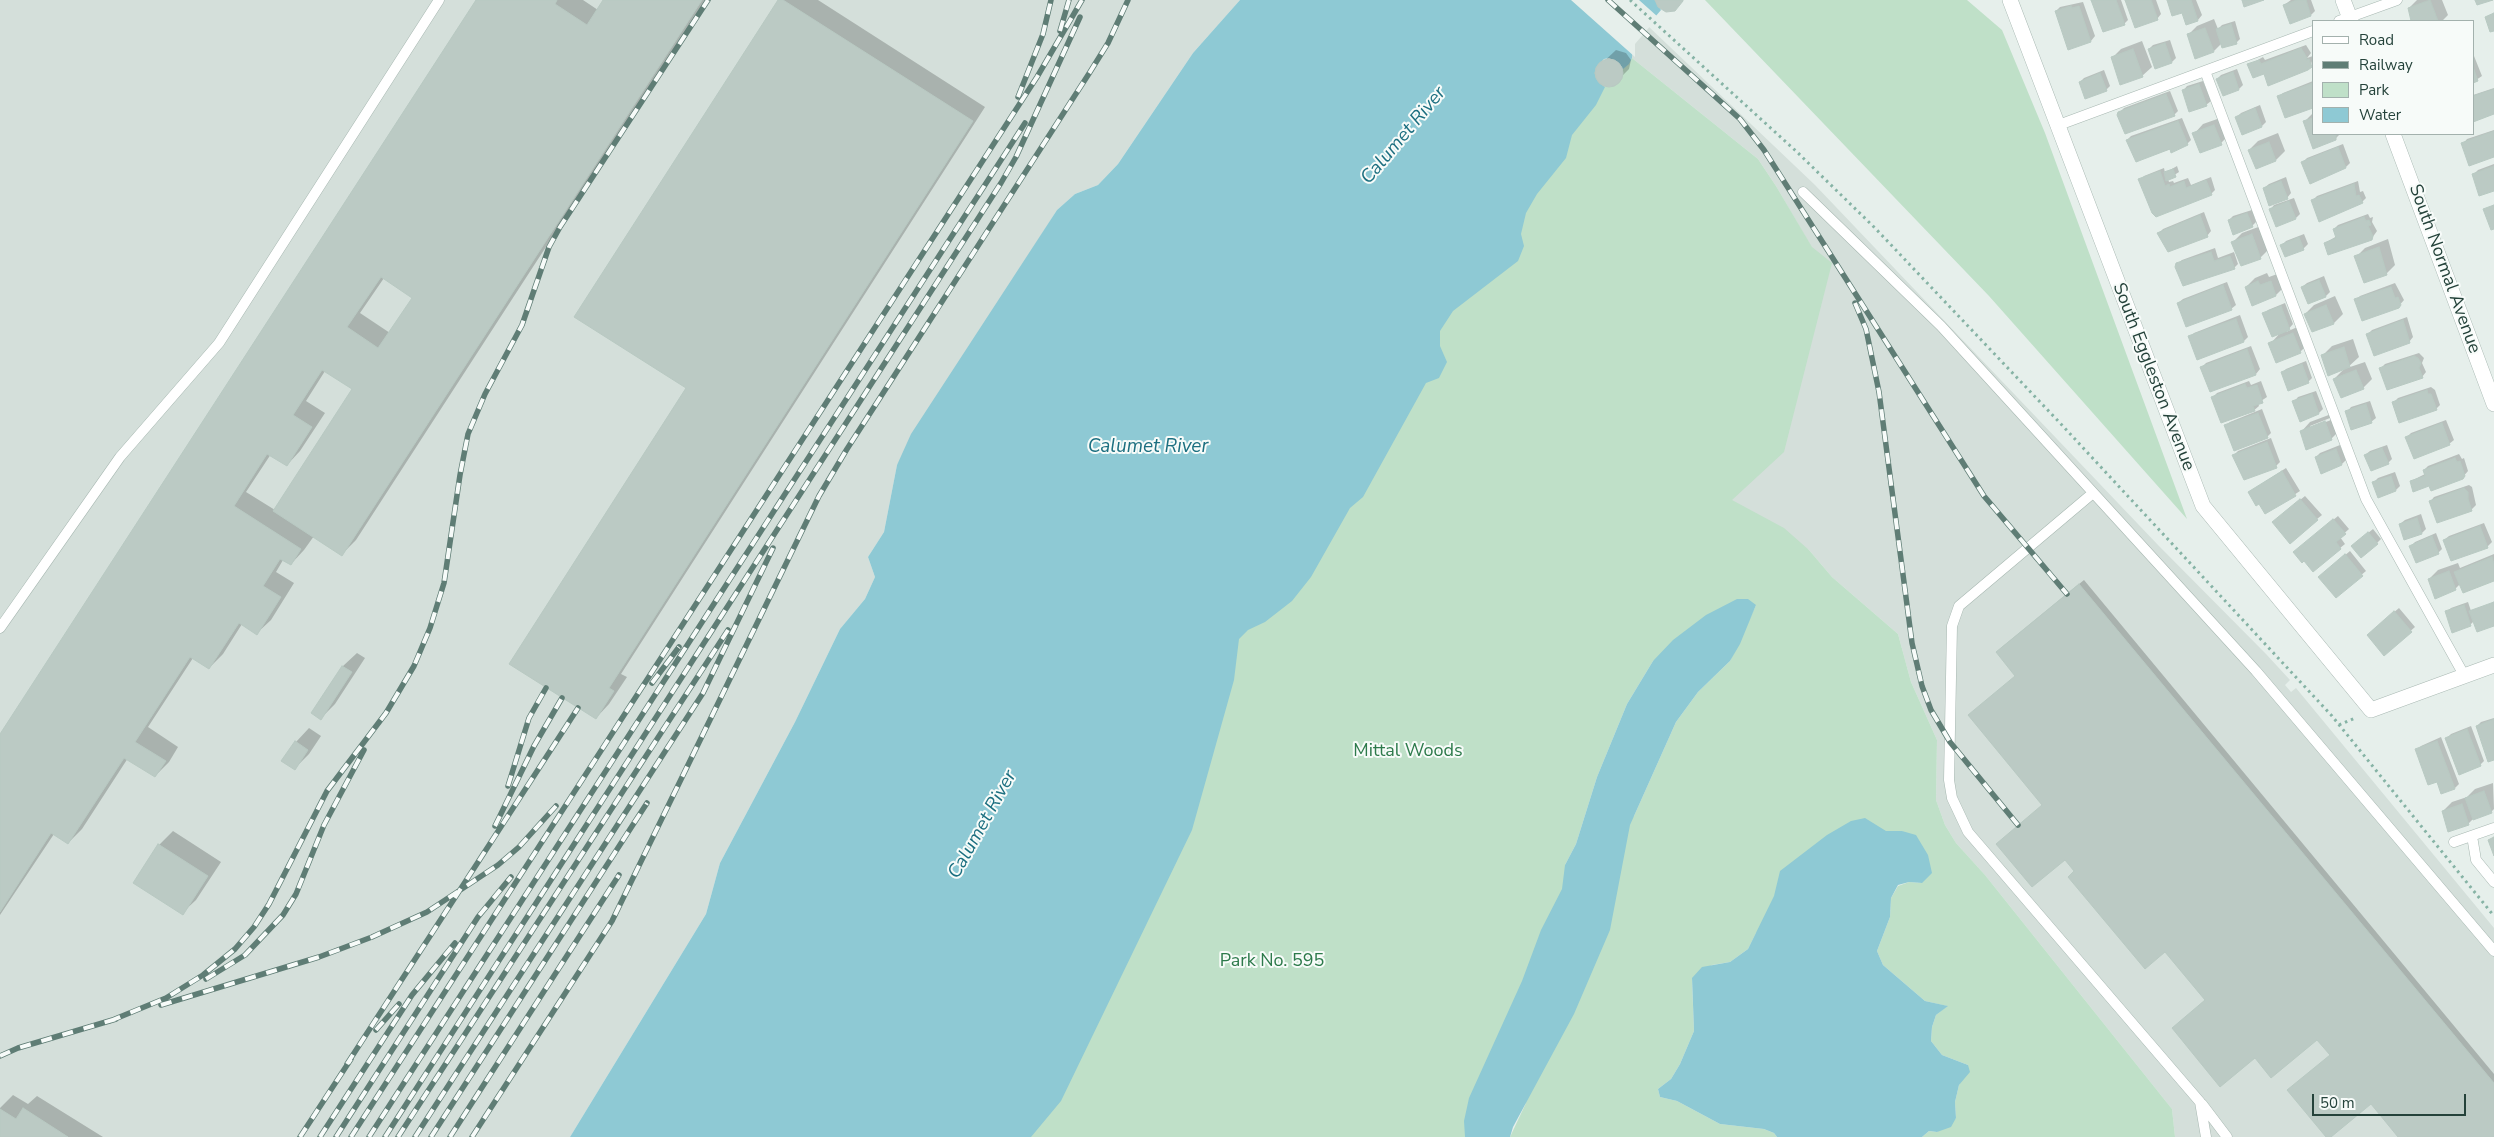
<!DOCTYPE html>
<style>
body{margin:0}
#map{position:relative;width:2494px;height:1137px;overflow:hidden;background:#e6efeb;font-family:"Nunito Sans",sans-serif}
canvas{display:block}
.legend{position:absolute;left:2312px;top:20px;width:162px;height:115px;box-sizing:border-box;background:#f7fbf9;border:1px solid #a3b1ad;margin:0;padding:6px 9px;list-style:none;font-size:15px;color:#24423a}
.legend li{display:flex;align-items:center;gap:10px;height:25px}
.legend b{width:25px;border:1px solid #a3b1ad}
.scale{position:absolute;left:2312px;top:1094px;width:154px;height:22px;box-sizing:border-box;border:2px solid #24423a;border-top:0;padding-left:6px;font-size:15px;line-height:18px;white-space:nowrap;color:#24423a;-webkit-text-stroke:4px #f7fbf9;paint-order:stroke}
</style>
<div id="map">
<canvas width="2494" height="1137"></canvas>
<ul class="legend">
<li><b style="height:6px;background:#fff"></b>Road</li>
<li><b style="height:6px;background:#5f7d75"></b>Railway</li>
<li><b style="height:14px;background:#bfe0c8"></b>Park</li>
<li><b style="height:14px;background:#8ec9d4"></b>Water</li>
</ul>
<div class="scale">50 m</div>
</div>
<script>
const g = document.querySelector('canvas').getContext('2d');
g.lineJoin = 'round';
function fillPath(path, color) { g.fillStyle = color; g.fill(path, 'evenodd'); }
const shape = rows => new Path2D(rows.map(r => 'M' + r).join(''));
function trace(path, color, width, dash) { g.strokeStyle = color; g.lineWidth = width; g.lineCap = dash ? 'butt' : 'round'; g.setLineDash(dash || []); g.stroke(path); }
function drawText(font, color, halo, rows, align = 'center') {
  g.font = font + ' "Nunito Sans",sans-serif'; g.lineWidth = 4; g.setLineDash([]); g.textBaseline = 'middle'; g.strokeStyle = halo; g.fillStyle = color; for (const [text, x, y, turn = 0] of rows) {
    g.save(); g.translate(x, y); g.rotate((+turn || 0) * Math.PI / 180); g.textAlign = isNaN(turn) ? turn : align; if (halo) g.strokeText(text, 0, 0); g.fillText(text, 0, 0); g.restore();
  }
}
const built = shape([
 [0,0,1240,0,1193,53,1118,164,1098,185,1075,194,1057,210,897,465,884,532,868,557,875,577,865,599,840,629,795,722,720,863,706,914,570,1137,0,1137],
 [1648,26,1815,185,2158,545,2266,654,2290,680,2285,685,2291,692,2296,688,2494,928,2494,1137,2175,1137,2172,1109,1985,875,1956,843,1945,825,1936,800,1937,740,1911,682,1898,634,1832,577,1809,550,1712,489,1824,269,1776,186,1758,159,1632,58,1633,43]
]);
const green = shape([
 [1705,0,1967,0,2002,30,2045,133,2187,519,1989,296],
 [1632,58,1758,159,1776,186,1812,247,1832,263,1784,452,1732,500,1784,528,1809,550,1832,577,1898,634,1911,682,1937,740,1936,800,1945,825,1956,843,1985,875,2172,1109,2175,1137,1922,1137,1929,1131,1937,1132,1956,1118,1955,1102,1959,1085,1968,1065,1942,1055,1931,1041,1932,1027,1936,1015,1947,1006,1925,1001,1883,965,1877,951,1890,917,1891,898,1898,886,1909,882,1922,883,1902,831,1895,831,1756,933,1748,949,1730,962,1712,965,1692,980,1694,1031,1680,1064,1671,1079,1658,1089,1660,1097,1677,1101,1720,1124,1764,1129,1774,1133,1777,1137,1510,1137,1526,1103,1478,1137,993,1137,1251,604,1603,86,1610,87,1618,82,1622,75,1622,70],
 [1756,605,1730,661,1698,692,1676,722,1634,816,1565,865,1576,844,1597,777,1627,704,1653,661]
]);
const water = shape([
 [1240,0,1655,0,1661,10,1633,43,1632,58,1629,64,1622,70,1617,62,1609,58,1604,59,1598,66,1597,79,1605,87,1596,105,1572,135,1566,158,1537,194,1526,213,1521,234,1524,246,1518,261,1453,311,1440,331,1440,346,1447,362,1439,378,1426,383,1363,497,1350,508,1311,577,1292,601,1265,622,1248,630,1239,639,1234,680,1192,830,1061,1101,1031,1137,570,1137,706,914,720,863,795,722,840,629,865,599,875,577,868,557,884,532,897,465,911,434,1057,210,1075,194,1098,185,1118,164,1193,53],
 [1737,599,1748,599,1756,605,1740,644,1730,661,1698,692,1676,722,1630,825,1610,930,1574,1014,1513,1127,1510,1137,1465,1137,1464,1121,1469,1098,1522,981,1541,930,1562,889,1565,865,1576,844,1597,777,1627,704,1653,661,1673,640,1706,615],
 [1865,818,1886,831,1902,831,1916,835,1928,855,1932,873,1922,883,1909,882,1898,885,1891,898,1890,917,1877,951,1883,965,1925,1001,1948,1006,1936,1015,1932,1027,1931,1041,1942,1055,1968,1065,1970,1072,1959,1085,1955,1102,1956,1118,1951,1127,1937,1132,1929,1131,1922,1137,1777,1137,1774,1133,1764,1129,1720,1124,1677,1101,1660,1097,1658,1089,1671,1079,1680,1064,1694,1031,1692,978,1702,967,1730,962,1748,949,1774,896,1780,871,1827,835,1851,821]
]);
const pier = shape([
 [1571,0,1639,0,1658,17,1635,44,1635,57]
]);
const shadow = shape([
 [477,0,583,0,598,10,605,0,706,0,356,540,342,554,314,536,304,550,291,564,283,560,276,572,294,583,271,620,257,633,242,624,223,654,209,668,193,658,148,727,178,747,169,762,155,776,128,758,82,829,68,843,54,834,0,915,0,737],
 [384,278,414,297,390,333,360,313],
 [325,371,353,389,275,510,246,492,271,454,287,465,300,451,325,413,306,401],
 [779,0,818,0,985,107,621,674,627,677,609,704,596,718,688,388],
 [2093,0,2121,0,2128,20,2124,24],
 [2127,0,2156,0,2161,14,2157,19],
 [2168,0,2196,0,2202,15,2198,20],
 [2291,0,2311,0,2315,11,2311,15,2284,5],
 [2417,0,2442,0,2448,15,2442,21,2412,21,2409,8],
 [2083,2,2095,36,2091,41,2069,48,2056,11,2060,7],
 [2214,19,2218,29,2222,25,2235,21,2240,39,2236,43,2222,43,2214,51,2188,35,2197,26],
 [2170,40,2176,58,2172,62,2156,67,2149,49,2153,45],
 [2142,41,2152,67,2142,76,2112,58,2121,49],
 [2306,45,2311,53,2307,58,2313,56,2311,66,2264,72,2249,65,2263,57,2265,60],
 [1616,50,1626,53,1631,60,1629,69,1614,84,1604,85,1598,79,1599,66],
 [2474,56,2482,76,2473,82,2473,57],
 [2237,69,2243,85,2239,89,2223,95,2217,79,2221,75],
 [2104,70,2110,86,2106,90,2080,82,2084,78],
 [2203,81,2211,101,2206,105,2183,91,2187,86],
 [2313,81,2313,107,2278,97,2283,93],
 [2494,88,2494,112,2473,120,2473,95],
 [2170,91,2178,111,2174,115,2119,113,2124,108],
 [2260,105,2266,122,2262,126,2243,133,2237,117,2241,113],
 [2313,113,2313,134,2340,134,2335,139,2313,147,2304,122],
 [2223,117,2230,134,2221,143,2194,134,2203,124],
 [2182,118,2191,140,2187,144,2136,160,2127,140,2131,136],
 [2494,130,2494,156,2463,144,2467,139],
 [2278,133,2285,151,2276,160,2249,150,2258,141],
 [2343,144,2350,163,2346,167,2303,162,2307,158],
 [2494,164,2494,189,2474,174,2478,170],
 [2177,166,2179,172,2168,179,2169,182,2173,181,2174,183,2188,178,2191,185,2211,177,2215,190,2211,194,2156,215,2140,180,2144,176,2164,168,2165,173],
 [2286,177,2291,193,2287,198,2264,188,2269,184],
 [2358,181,2360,192,2363,191,2366,198,2362,202,2313,200,2317,196],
 [2294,198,2300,214,2296,218,2270,210,2274,205],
 [2252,210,2256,222,2252,226,2229,220,2233,216],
 [2204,212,2211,231,2207,236,2159,233,2163,229],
 [2368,214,2370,218,2373,217,2372,222,2377,231,2372,238,2325,243,2337,236,2334,229,2338,225],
 [2261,226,2269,249,2260,258,2233,242,2242,233],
 [2304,234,2308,244,2303,249,2282,245,2286,241],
 [2388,239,2395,265,2386,274,2356,257,2365,248],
 [2215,248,2218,258,2234,252,2238,264,2234,268,2177,264,2182,260],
 [2267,273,2269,277,2280,273,2285,286,2276,295,2246,287,2255,278],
 [2324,276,2330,292,2326,296,2309,303,2302,287,2307,283],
 [2227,282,2236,305,2231,309,2178,303,2183,299],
 [2395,283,2404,300,2398,307,2356,300,2360,296],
 [2335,296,2343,314,2334,323,2313,331,2305,314,2314,305],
 [2285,303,2293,324,2286,332,2302,325,2309,343,2300,352,2270,344,2282,331,2264,314,2268,310],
 [2240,315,2248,337,2244,341,2190,337,2194,333],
 [2407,317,2413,337,2409,342,2368,334,2372,330],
 [2353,339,2359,357,2347,368,2365,362,2372,379,2363,388,2334,379,2345,368,2323,355,2332,346],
 [2251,346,2260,369,2256,374,2210,390,2202,367,2206,363],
 [2419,353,2424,358,2422,363,2426,372,2422,377,2381,368,2385,364],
 [2306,361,2312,378,2308,382,2282,373,2286,369],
 [2249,381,2251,385,2261,381,2267,397,2258,403,2259,406,2252,412,2213,397,2217,393],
 [2431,387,2435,390,2440,405,2436,409,2394,402,2398,398],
 [2316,391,2323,409,2319,413,2294,402,2298,397],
 [2370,401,2376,418,2371,422,2347,412,2351,407],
 [2262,409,2271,433,2267,437,2225,426,2230,422],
 [2334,413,2340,430,2331,439,2301,432,2310,422],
 [2330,418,2331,420,2310,428,2310,426],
 [2446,420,2454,440,2449,444,2407,437,2411,433],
 [2271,438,2280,462,2276,466,2234,455,2238,451],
 [2340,445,2346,460,2342,464,2316,457,2320,453],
 [2387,445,2392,459,2388,463,2365,455,2370,451],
 [2459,454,2462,459,2464,458,2468,471,2462,478,2411,481,2425,474,2424,470,2428,466],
 [2286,468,2300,491,2266,513,2260,503,2249,492],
 [2395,472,2400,486,2396,490,2379,496,2374,482,2378,478],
 [2469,485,2472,487,2476,505,2471,510,2430,502,2434,497],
 [2305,496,2322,515,2317,519,2278,518],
 [2421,514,2426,529,2422,533,2400,524,2405,520],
 [2338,516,2349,529,2340,537,2345,544,2313,570,2299,548],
 [2484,523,2492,542,2488,546,2452,560,2444,540,2449,536],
 [2373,529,2381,539,2377,543,2357,542],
 [2436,533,2442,549,2438,553,2411,546,2415,542],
 [2350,551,2366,571,2336,596,2324,573],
 [2494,554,2494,579,2460,584,2455,589,2429,579,2438,570,2458,563,2460,568],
 [2084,580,2494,1074,2494,1137,2400,1137,2371,1102,2328,1137,2331,1055,2317,1038,2207,1000,2165,950,2076,871,2044,805,2017,675,2001,648],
 [2468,602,2471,611,2494,603,2494,625,2474,621,2470,625,2447,612,2451,608],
 [2399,608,2415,627,2384,654,2372,631],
 [357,653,365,658,335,704,321,718,313,713,343,666],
 [2494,718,2494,759,2477,726,2481,722],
 [2471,726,2484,761,2480,765,2447,738,2451,734],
 [309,728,321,736,309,754,295,768,296,742],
 [2441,737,2459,784,2455,788,2442,793,2438,781,2417,750,2421,746],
 [2493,783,2494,809,2491,812,2474,818,2468,824,2443,811,2452,802,2467,797,2475,789],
 [173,831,221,862,196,900,182,913,159,845],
 [13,1095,28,1104,37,1096,103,1137,0,1137,0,1108]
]);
const building = shape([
 [476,0,557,0,555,4,587,25,603,0,702,0,342,556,273,511,352,389,322,370,293,415,312,427,287,466,267,454,234,506,301,549,291,565,280,559,263,586,281,597,257,635,239,623,209,669,190,657,135,742,166,761,155,777,124,758,68,844,51,833,0,912,0,734,476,0],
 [381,277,412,298,378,348,347,327,381,277],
 [778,0,783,0,973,121,609,688,614,691,596,719,509,664,686,388,574,317,778,0],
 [1655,0,1683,0,1683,1,1675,11,1666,12,1658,7,1655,0],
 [2091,0,2116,0,2125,25,2103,32,2091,0],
 [2125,0,2151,0,2158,20,2135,28,2125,0],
 [2167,0,2191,0,2198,21,2186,25,2182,13,2172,16,2167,0],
 [2242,0,2264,0,2244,7,2242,0],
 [2297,0,2306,0,2311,16,2290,24,2283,5,2297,0],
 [2430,0,2438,21,2411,21,2408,8,2430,0],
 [2475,0,2493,0,2477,5,2475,0],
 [2071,6,2072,8,2079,6,2091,42,2068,50,2055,11,2071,6],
 [2494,13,2494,31,2490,32,2485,17,2494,13],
 [2231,24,2237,44,2222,48,2216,29,2231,24],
 [2205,28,2214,52,2195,59,2187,34,2205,28],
 [2165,43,2172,63,2155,69,2148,49,2165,43],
 [2301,48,2307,58,2306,60,2309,59,2312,67,2308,70,2268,86,2264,74,2253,78,2247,64,2259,60,2261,64,2301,48],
 [2133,49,2143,77,2120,85,2111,57,2133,49],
 '1595 73a14 14 0 1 1 28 0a14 14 0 1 1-28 0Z',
 [2473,67,2478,81,2473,83,2473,67],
 [2233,72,2239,90,2223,96,2216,79,2233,72],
 [2100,73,2107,91,2085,99,2079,82,2100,73],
 [2313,83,2313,108,2285,118,2277,96,2313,83],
 [2199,84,2207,106,2189,112,2182,90,2199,84],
 [2494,89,2494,114,2473,122,2473,96,2494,89],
 [2166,94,2175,116,2125,134,2117,115,2118,112,2166,94],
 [2255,108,2262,127,2242,135,2235,117,2255,108],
 [2313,118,2313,134,2336,134,2336,140,2313,149,2303,121,2313,118],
 [2178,121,2188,145,2171,153,2170,149,2136,162,2126,140,2178,121],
 [2214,125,2222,145,2200,153,2192,133,2214,125],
 [2494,131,2494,157,2469,166,2461,143,2494,131],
 [2269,142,2276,161,2256,169,2248,150,2269,142],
 [2338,147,2346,168,2310,184,2301,162,2338,147],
 [2494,166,2494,191,2479,196,2472,174,2494,166],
 [2173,169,2176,177,2166,181,2164,172,2173,169],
 [2160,171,2165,186,2169,184,2170,187,2184,181,2186,188,2206,180,2212,195,2156,217,2152,213,2138,179,2160,171],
 [2281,181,2288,199,2269,206,2263,188,2281,181],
 [2354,184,2356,196,2359,195,2363,203,2319,222,2311,200,2354,184],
 [2289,201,2296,219,2276,227,2269,209,2289,201],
 [2494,205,2494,229,2491,230,2483,209,2494,205],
 [2247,213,2253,227,2233,235,2228,220,2247,213],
 [2200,215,2208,237,2168,252,2157,233,2200,215],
 [2364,217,2366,221,2369,220,2371,225,2368,226,2373,236,2372,240,2328,255,2324,243,2336,238,2333,229,2364,217],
 [2252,234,2261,259,2241,266,2231,242,2252,234],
 [2299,237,2304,250,2285,257,2280,245,2299,237],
 [2379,247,2387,275,2364,283,2354,256,2379,247],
 [2211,252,2214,261,2230,256,2235,269,2183,286,2175,267,2176,263,2211,252],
 [2319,280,2326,297,2308,304,2301,287,2319,280],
 [2258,281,2260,285,2271,281,2276,296,2252,306,2245,287,2258,281],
 [2223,285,2232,310,2186,327,2177,303,2223,285],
 [2391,287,2395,298,2398,297,2401,305,2399,308,2362,321,2354,299,2391,287],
 [2326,305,2334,324,2312,332,2304,314,2326,305],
 [2281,306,2290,330,2272,337,2262,313,2281,306],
 [2236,319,2244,342,2197,360,2188,336,2236,319],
 [2403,320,2410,343,2374,356,2366,334,2403,320],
 [2293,333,2301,353,2276,363,2268,343,2293,333],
 [2344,347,2350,367,2328,376,2321,355,2344,347],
 [2247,349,2256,375,2210,392,2200,367,2247,349],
 [2414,356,2418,358,2421,363,2419,368,2423,378,2387,390,2379,368,2414,356],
 [2302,364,2309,383,2288,391,2281,372,2302,364],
 [2356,370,2364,389,2341,398,2333,379,2356,370],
 [2245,384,2247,388,2257,385,2263,403,2253,406,2255,411,2221,423,2211,397,2245,384],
 [2427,390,2428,394,2431,394,2437,410,2399,423,2392,402,2427,390],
 [2312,394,2319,414,2300,422,2292,401,2312,394],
 [2366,404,2372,423,2351,430,2345,411,2366,404],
 [2258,413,2268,438,2234,451,2224,425,2258,413],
 [2325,421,2332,440,2306,450,2300,431,2325,421],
 [2442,423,2450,445,2414,459,2405,437,2442,423],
 [2267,442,2277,468,2244,480,2232,455,2267,442],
 [2382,448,2389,464,2371,471,2364,455,2382,448],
 [2336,449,2342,465,2321,474,2315,457,2336,449],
 [2455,458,2457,462,2460,461,2465,476,2463,479,2431,491,2429,486,2413,492,2410,481,2425,476,2423,470,2455,458],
 [2282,471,2296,496,2265,514,2259,504,2256,506,2248,492,2282,471],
 [2391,476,2396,491,2378,498,2372,482,2391,476],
 [2464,488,2468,492,2468,499,2472,511,2437,523,2429,501,2464,488],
 [2300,499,2318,520,2290,544,2272,522,2300,499],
 [2417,518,2422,534,2404,540,2399,524,2417,518],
 [2333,519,2346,534,2336,542,2341,549,2313,572,2304,561,2302,563,2293,552,2333,519],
 [2480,526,2488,548,2451,561,2443,540,2480,526],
 [2368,532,2378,544,2361,558,2351,546,2368,532],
 [2432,536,2439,554,2416,563,2409,546,2432,536],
 [2345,554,2363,576,2336,598,2318,577,2345,554],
 [2492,557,2494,564,2494,581,2463,593,2454,572,2492,557],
 [2449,571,2456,590,2435,599,2428,579,2449,571],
 [2079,584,2494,1083,2494,1137,2398,1137,2371,1104,2331,1137,2326,1137,2287,1090,2330,1055,2317,1040,2271,1078,2255,1058,2220,1087,2172,1028,2205,1000,2165,952,2145,969,2068,877,2074,871,2065,860,2032,887,1996,844,2042,805,1968,715,2015,676,1996,652,2079,584],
 [2494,602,2494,626,2477,632,2469,611,2494,602],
 [2464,605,2471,626,2452,633,2445,611,2464,605],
 [2394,611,2412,632,2384,656,2367,635,2394,611],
 [342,666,352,672,321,720,311,713,342,666],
 [2494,719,2494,760,2488,762,2476,726,2494,719],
 [2467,729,2481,766,2459,775,2445,738,2467,729],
 [295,741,308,750,295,770,281,761,295,741],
 [2437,741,2455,789,2441,794,2437,782,2428,785,2415,749,2437,741],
 [2484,791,2492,813,2473,820,2465,798,2484,791],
 [2462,804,2469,825,2448,832,2442,811,2462,804],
 [2494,837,2494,856,2488,840,2494,837],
 [158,844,208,876,183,915,133,883,158,844],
 [23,1108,68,1137,0,1137,0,1109,16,1119,23,1108]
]);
const path = shape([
 [1630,0,1797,152,1875,228,2060,423,2332,716,2494,916],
 [2339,725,2355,718]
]);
const service = shape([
 [2339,21,2397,0],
 [2205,71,2366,499,2464,675],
 [2056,126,2313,31],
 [1803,192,1941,326,2256,671,2494,951],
 [2093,493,1959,606,1952,626,1949,780,1952,798,1968,832,2200,1102,2206,1137],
 [0,628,120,457,219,343,439,0],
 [2472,836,2476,860,2494,882],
 [2454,842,2494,828],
 [2202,1104,2227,1137]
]);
const minor = shape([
 [2010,0,2203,506,2371,710,2494,665],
 [2343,0,2351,21],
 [2393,134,2494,404]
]);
const rail = shape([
 [1608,0,1740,119,1764,150,1984,496,2067,594],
 [1060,31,1069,0],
 [1018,97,1043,34,1051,0],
 [1855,303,1866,329,1879,392,1912,643,1922,686,1931,710,1950,742,2018,825],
 [652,683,679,647],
 [508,786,529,718,546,688],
 [495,826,534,746,562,698],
 [206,979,245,955,283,915,296,894,324,825,364,750],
 [161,1005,319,957,372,937,427,912,498,865,519,847,556,806],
 [110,1021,166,998,203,975,235,949,254,927,269,904,327,791,386,713,414,666,430,628,444,583,460,475,468,434,485,394,522,325,549,247,560,227,708,0],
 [376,1030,399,1004],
 [0,1056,18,1048,116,1019],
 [347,1064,578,708],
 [300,1137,351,1059],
 [320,1137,412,995,455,943],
 [336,1137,478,917,511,877],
 [351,1137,1037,77,1082,0],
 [369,1137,1025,123],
 [385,1137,1001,183,1016,157,1080,17],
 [398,1137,728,630],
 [415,1137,703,693,773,548],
 [431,1137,647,803],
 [450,1137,619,875],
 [472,1137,612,921,819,496,847,449,1090,72,1108,43,1128,0]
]);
const streetNames = [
 ["South Normal Avenue",2444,269,70],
 ["South Eggleston Avenue",2153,377,69]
];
const parkNames = [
 ["Mittal Woods",1408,752],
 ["Park No. 595",1272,962]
];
const waterNames = [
 ["Calumet River",1404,136,-50],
 ["Calumet River",1148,447],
 ["Calumet River",983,825,-61]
];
fillPath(built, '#d4dfda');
fillPath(green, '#bfe0c8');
fillPath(water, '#8ec9d4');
fillPath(pier, '#e6efeb');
fillPath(shadow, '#0003');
fillPath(building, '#bbcac4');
trace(building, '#b8c9c2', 1);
trace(service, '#a8b8b2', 11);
trace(minor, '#a8b8b2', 16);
trace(path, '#86b3a5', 3, [2.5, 4]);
trace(service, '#fff', 10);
trace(minor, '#fff', 15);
trace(rail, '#5f7d75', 5.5);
trace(rail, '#f7fbf9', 4, [11]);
drawText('18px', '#24423a', '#f7fbf9', streetNames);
drawText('18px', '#2d7a4b', '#f7fbf9', parkNames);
drawText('italic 19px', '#1c6f80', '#f7fbf9', waterNames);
</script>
